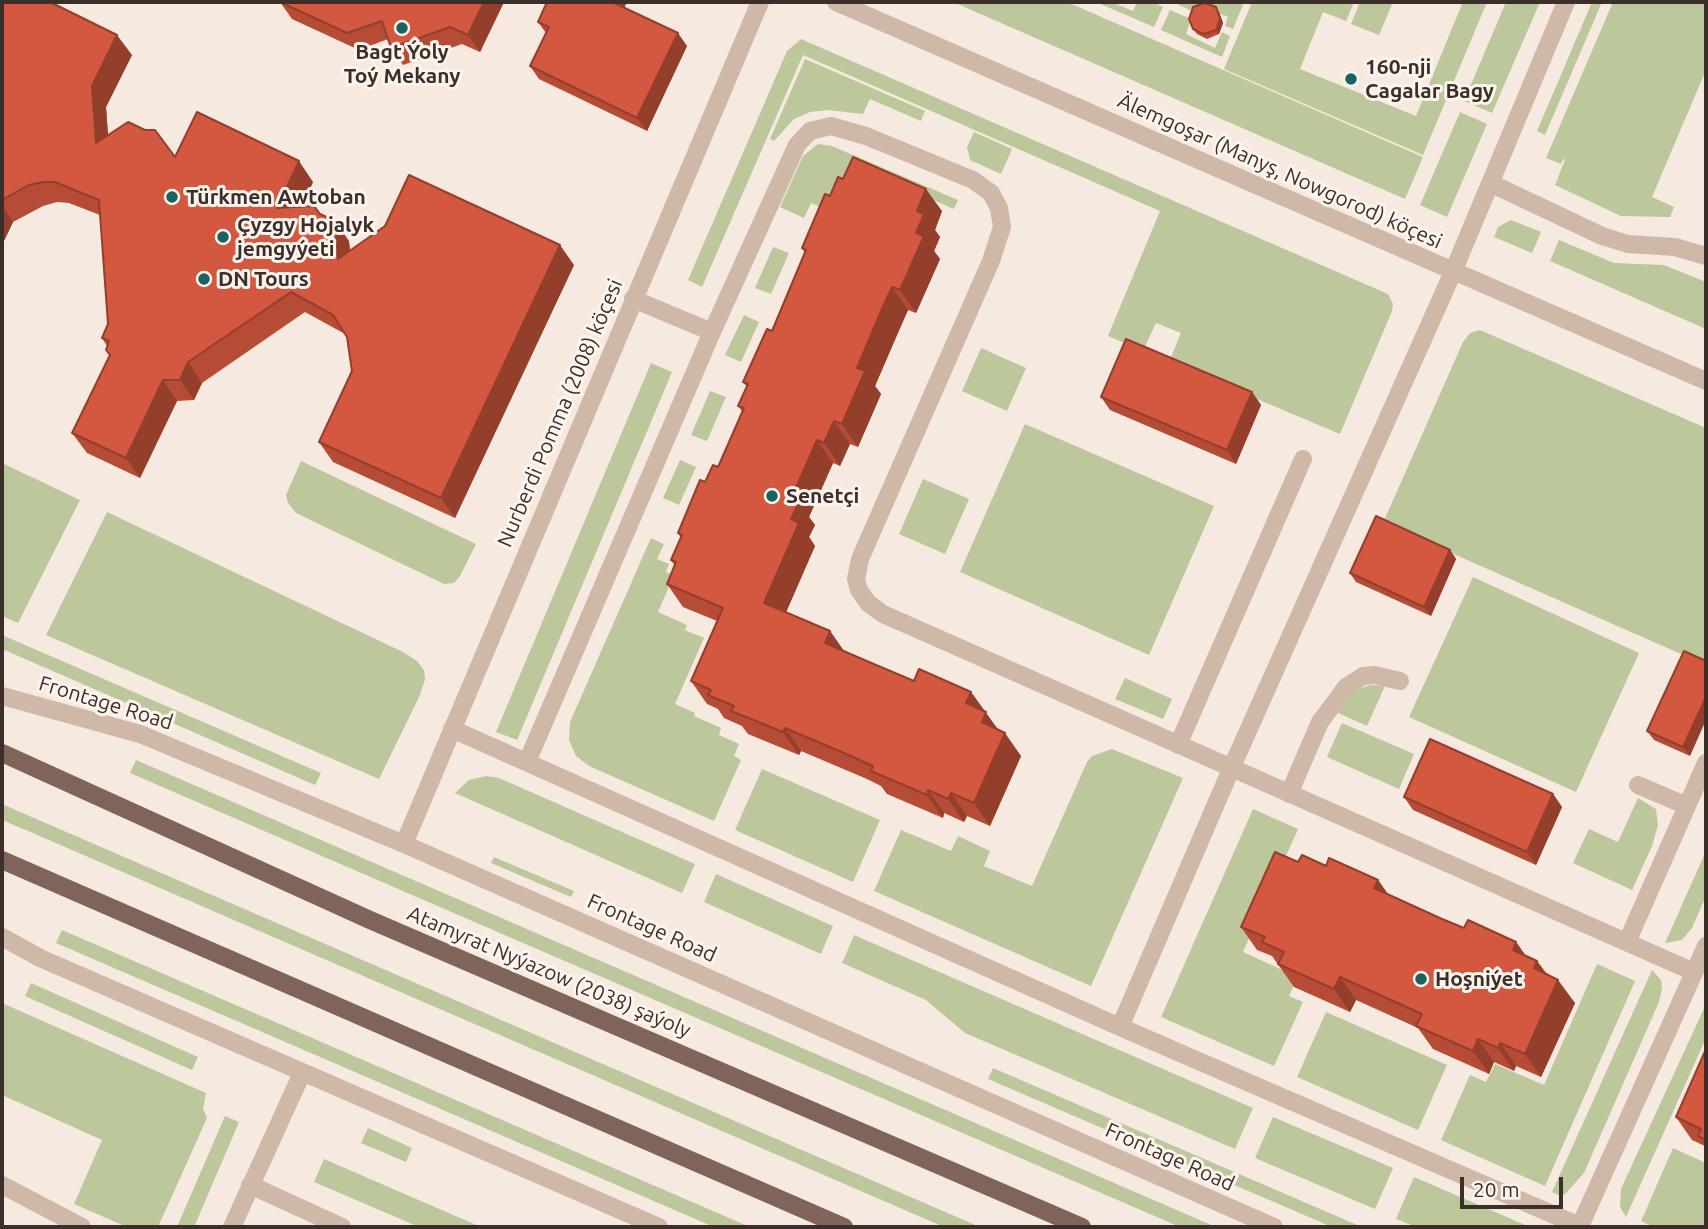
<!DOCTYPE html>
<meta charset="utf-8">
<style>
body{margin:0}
#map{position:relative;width:1708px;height:1229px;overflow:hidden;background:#f6e9df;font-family:Ubuntu,sans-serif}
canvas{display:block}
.frame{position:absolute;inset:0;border:4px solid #3c2e29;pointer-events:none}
.scale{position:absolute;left:1460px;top:1177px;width:103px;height:32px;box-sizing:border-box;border:4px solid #3c2e29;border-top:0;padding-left:9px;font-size:21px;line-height:24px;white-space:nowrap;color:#3c2e29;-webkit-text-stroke:5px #fcf4ed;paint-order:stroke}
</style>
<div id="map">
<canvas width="1708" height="1229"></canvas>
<div class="frame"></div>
<div class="scale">20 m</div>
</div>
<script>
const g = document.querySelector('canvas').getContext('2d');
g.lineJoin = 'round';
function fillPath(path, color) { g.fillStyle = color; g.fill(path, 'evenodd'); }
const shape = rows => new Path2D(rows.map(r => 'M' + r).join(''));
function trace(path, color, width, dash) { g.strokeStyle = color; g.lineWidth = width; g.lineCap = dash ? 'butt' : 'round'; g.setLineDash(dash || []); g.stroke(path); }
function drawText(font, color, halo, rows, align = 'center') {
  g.font = font + ' Ubuntu,sans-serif'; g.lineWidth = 6; g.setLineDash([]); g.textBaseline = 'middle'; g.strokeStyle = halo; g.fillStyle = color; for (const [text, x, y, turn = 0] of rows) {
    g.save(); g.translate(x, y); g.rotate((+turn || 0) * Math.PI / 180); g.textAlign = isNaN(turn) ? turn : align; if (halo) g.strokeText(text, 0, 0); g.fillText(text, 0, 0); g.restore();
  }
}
const green = shape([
 [953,2,1067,2,1423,157,1405,199],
 [1096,2,1111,2,1133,11,1137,2,1152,2,1163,7,1154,27],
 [1173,2,1244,2,1233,29,1225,26,1228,17,1199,5,1194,12],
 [1252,2,1354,2,1346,21,1323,12,1300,69,1416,116,1462,4,1459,2,1487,2,1423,155,1224,69],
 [1360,2,1393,2,1379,35,1351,24],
 [1506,2,1540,2,1492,113,1464,101],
 [1592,2,1602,2,1545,135,1537,131],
 [1613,2,1706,2,1706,70,1652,197,1674,207,1670,217,1621,216,1555,185,1565,160,1563,159,1561,164,1546,158],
 [1170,10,1191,19,1186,34,1215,48,1222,32,1230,36,1222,57,1161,30],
 [801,39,1388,294,1393,304,1392,311,1340,434,1169,362,1181,333,1156,323,1143,351,1108,336,1160,211,803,55,702,287,688,280,787,51],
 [805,59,925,111,921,121,870,99,863,114,828,110,810,112,794,119,774,141,770,139],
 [1460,112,1487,124,1447,217,1420,205],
 [974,132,1012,149,1001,174,970,160,967,147],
 [818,144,832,146,958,200,954,209,849,164,833,202,821,207,811,203,804,218,780,207,803,156],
 [1511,220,1541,232,1532,253,1494,237,1498,227],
 [1559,240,1614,263,1664,265,1706,282,1706,329,1550,261],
 [773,247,789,253,771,294,755,288],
 [744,315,759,322,741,362,725,355],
 [1480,330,1706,428,1706,665,1383,523,1463,342,1470,333],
 [981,348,1026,368,1007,411,962,391],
 [651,363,672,372,517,740,496,732],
 [710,391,726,397,707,441,691,435],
 [1025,424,1214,506,1149,655,960,572],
 [680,460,696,467,679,505,663,498],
 [301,461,476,544,460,576,454,583,444,584,296,513,288,503,286,495],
 [2,463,80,500,18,623,2,616],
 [923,479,969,499,945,554,899,534],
 [107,512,403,652,417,661,424,670,425,679,420,695,379,779,46,635],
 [651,538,664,544,657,559,669,564,666,572,674,575,658,612,687,625,685,630,704,638,675,704,695,713,694,716,721,728,719,735,739,744,734,756,741,760,714,821,589,766,576,756,569,740,570,722],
 [1473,577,1639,653,1576,792,1409,717],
 [2,635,321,773,315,785,2,649],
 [1125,678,1172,699,1163,719,1115,699],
 [1370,685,1385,686,1367,726,1338,713,1345,700,1354,691],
 [1342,723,1414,754,1399,789,1327,757],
 [1112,749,1183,778,1091,986,874,891,901,830,951,851,958,836,990,851,984,866,1032,886,1087,762,1092,756],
 [136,760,1216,1227,1180,1227,130,773],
 [762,769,880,820,853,882,735,830],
 [486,776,499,778,695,864,682,893,455,793,469,780],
 [1638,798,1656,809,1658,825,1652,846,1632,890,1573,863,1589,829,1618,842],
 [2,804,34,818,980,1227,944,1227,28,831,2,820],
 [1253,809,1298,829,1243,952,1298,977,1289,996,1303,1002,1274,1066,1161,1017],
 [1706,851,1706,896,1692,928,1682,940,1665,943],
 [494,857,574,891,571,897,491,863],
 [716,874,833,926,821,954,704,902],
 [62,930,750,1227,714,1227,56,943],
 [854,935,1253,1108,1235,1149,965,1033,926,1000,842,963],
 [1597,964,1635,981,1545,1186,1441,1140,1470,1075,1486,1082,1495,1064,1544,1085],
 [1652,970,1661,980,1662,989,1659,1002,1584,1173,1565,1194,1561,1196,1552,1192],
 [31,983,198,1057,192,1070,25,996],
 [2,1003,206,1093,203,1109,207,1118,158,1227,127,1227,74,1204,102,1140,2,1095],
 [1706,1004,1706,1038,1626,1217,1620,1207,1621,1189],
 [1326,1012,1447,1065,1418,1130,1297,1077],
 [993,1068,1362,1227,1332,1227,988,1079],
 [225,1116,239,1122,194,1227,177,1227],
 [1273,1117,1393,1168,1375,1209,1255,1158],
 [368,1128,412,1148,406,1162,361,1143],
 [1673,1148,1706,1163,1706,1227,1654,1227,1641,1221],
 [324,1159,481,1227,419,1227,314,1182],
 [1414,1177,1530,1227,1416,1227,1396,1219]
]);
const minor = shape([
 [836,2,1706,381],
 [1490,183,1602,236,1628,244,1675,247,1706,256],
 [633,299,712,332],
 [2,696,140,734,404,844,1274,1227],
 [452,729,1120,1027,1582,1227],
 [1178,745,1303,459],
 [527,762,712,332,797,145,810,131,831,126,866,136,973,180,991,193,999,208,1002,227,991,261,860,559,856,579,859,590,868,603,883,614,1694,972],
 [1638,785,1687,806],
 [1289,794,1320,722,1346,687,1363,676,1375,675,1400,681],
 [404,844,760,2],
 [2,937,40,958,659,1227],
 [1627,942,1706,763],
 [1120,1027,1231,769,1453,272,1566,2],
 [2,1185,82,1227],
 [250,1185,342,1227],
 [1580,1226,1706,946],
 [232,1227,302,1073]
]);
const major = shape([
 [2,753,370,920,1082,1227],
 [2,860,844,1227]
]);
const wall = shape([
 [2,2,132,55,106,107,108,135,175,157,313,182,302,206,320,214,349,241,350,251,574,265,455,518,333,462,319,442,352,371,347,337,345,334,305,312,202,383,194,400,177,401,140,478,87,453,72,433,110,356,106,350,107,346,102,338,108,324,100,215,69,203,57,202,43,206,13,222,2,245],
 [280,2,504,2,480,52,462,44,403,65,391,48,388,39,359,50,292,19],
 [625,8,687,46,647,131,539,79,530,66,546,33,538,22],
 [1219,12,1223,23,1219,34,1207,39,1197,34,1193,29],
 [830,196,942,211,935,230,940,237,934,251,940,259,916,313,908,310,897,334,875,386,881,394,858,447,850,444,840,466,833,463,809,517,815,525,809,537,815,546,786,612,830,631,844,651,914,681,971,692,998,730,1021,756,990,826,967,816,964,822,944,813,943,818,887,794,881,786,867,779,801,751,799,755,748,734,742,726,724,718,718,709,707,704,691,681,717,621,683,607,667,584,675,566,671,560,681,538,678,533,705,482,718,467,742,411,738,406,747,387,743,382,772,331,805,253,802,248],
 [1252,392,1261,405,1236,464,1110,410,1101,397],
 [1450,550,1456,559,1431,616,1356,582,1350,573],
 [1684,651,1690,756,1654,740,1647,731],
 [1553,794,1562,807,1536,865,1413,810,1404,797],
 [1298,862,1326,866,1378,880,1388,894,1442,919,1464,928,1516,942,1526,956,1537,961,1547,974,1575,1003,1541,1077,1516,1066,1514,1071,1494,1062,1489,1074,1433,1049,1418,1028,1356,1000,1350,1012,1294,987,1272,956,1257,950,1241,927],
 [1706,1049,1706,1148,1705,1146,1692,1140,1676,1117]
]);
const shadedWall = shape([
 [484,2,504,2,480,52,468,35],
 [612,2,627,2,621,15],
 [1216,7,1219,12,1223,23,1219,34,1216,30],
 [678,33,687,46,647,131,637,118],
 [117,35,132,55,106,107,110,164,96,143,92,86],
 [299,161,313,182,291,228,277,208],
 [926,189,942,211,935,230,940,237,934,251,940,259,916,313,900,290,916,233,917,211],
 [2,205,13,222,2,245],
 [335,221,349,241,352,280,338,259],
 [560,245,574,265,455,518,441,498],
 [892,287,908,310,875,386,881,394,858,447,842,424,857,368],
 [188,362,202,383,194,400,180,380],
 [163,380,177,401,140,478,126,458],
 [1252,392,1261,405,1236,464,1227,450],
 [834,421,850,444,840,466,824,443],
 [817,440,833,463,809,517,815,525,809,537,815,546,780,626,764,603,791,499],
 [1450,550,1456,559,1431,616,1424,607],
 [830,631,846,654,825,643],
 [971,692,1002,735,998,745,966,703],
 [1706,697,1706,720,1690,756,1683,747],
 [785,728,801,751,799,755,783,732],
 [1005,733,1021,756,990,826,974,803],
 [928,790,944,813,943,818,927,795],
 [951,793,967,816,964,822,948,799],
 [1553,794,1562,807,1536,865,1527,852],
 [1378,880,1394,903,1374,888],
 [1516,942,1532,965,1513,950],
 [1537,961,1553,984,1534,968],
 [1340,977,1356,1000,1350,1012,1334,989],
 [1558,980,1575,1003,1541,1077,1525,1054],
 [1478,1039,1494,1062,1489,1074,1473,1051],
 [1500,1043,1516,1066,1514,1071,1498,1048]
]);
const building = shape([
 [2,2,50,2,117,35,92,86,96,143,128,122,145,130,155,130,175,157,197,112,299,161,277,208,314,206,320,214,335,221,338,259,385,226,409,175,560,245,441,498,319,442,352,371,347,337,333,315,291,292,188,362,180,380,163,380,126,458,72,433,110,355,106,350,109,341,102,338,108,324,99,200,55,182,43,182,29,185,2,200,2,2],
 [280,2,484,2,468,35,450,27,391,48,382,21,347,33,280,2],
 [547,2,612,2,678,33,637,118,530,66,549,27,538,22,547,2],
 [1205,3,1216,7,1220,19,1216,30,1204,34,1193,29,1189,19,1193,7,1205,3],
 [853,157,926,189,917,211,924,214,916,233,924,236,900,290,892,287,881,311,857,368,865,371,842,424,834,421,824,443,817,440,791,499,799,502,791,519,799,523,764,603,830,631,825,643,869,662,914,681,919,669,971,692,966,703,986,712,982,722,1005,733,974,803,951,793,948,799,928,790,927,795,871,771,873,766,851,756,785,728,783,732,731,711,734,706,708,695,711,690,691,681,723,608,667,584,676,562,671,560,682,535,678,533,700,480,705,482,713,465,718,467,744,408,738,406,748,384,743,382,767,329,772,331,806,250,802,248,825,194,830,196,838,177,843,179,853,157],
 [1126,339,1252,392,1227,450,1101,397,1126,339],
 [1376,516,1450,550,1424,607,1350,573,1376,516],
 [1684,651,1706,661,1706,697,1683,747,1647,731,1684,651],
 [1430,739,1553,794,1527,852,1404,797,1430,739],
 [1275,852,1298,862,1302,855,1326,866,1329,858,1378,880,1374,888,1442,919,1464,928,1468,920,1516,942,1513,950,1537,961,1534,968,1558,980,1525,1054,1500,1043,1498,1048,1478,1039,1473,1051,1416,1026,1422,1014,1340,977,1334,989,1278,964,1284,952,1262,942,1265,937,1241,927,1275,852],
 [1706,1049,1706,1140,1698,1136,1701,1129,1676,1117,1706,1049]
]);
const markers = [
 [402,28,7,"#196463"],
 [1351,79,7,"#196463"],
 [172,197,7,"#196463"],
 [223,237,7,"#196463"],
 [204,279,7,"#196463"],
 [772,496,7,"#196463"],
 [1421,979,7,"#196463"]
];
const poiNames = [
 ["Bagt Ýoly",402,52,"center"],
 ["Toý Mekany",402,76,"center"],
 ["160-nji",1365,67],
 ["Cagalar Bagy",1365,91],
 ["Türkmen Awtoban",186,197],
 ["Çyzgy Hojalyk",237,225],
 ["jemgyýeti",237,249],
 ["DN Tours",218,279],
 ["Senetçi",786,496],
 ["Hoşniýet",1435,979]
];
const streetNames = [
 ["Älemgoşar (Manyş, Nowgorod) köçesi",1280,171,24],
 ["Nurberdi Pomma (2008) köçesi",560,413,-67],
 ["Frontage Road",106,703,17],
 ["Frontage Road",652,928,24],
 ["Atamyrat Nyýazow (2038) şaýoly",549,972,23],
 ["Frontage Road",1170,1157,24]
];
fillPath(green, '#bcc79c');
trace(minor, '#d0b8a9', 18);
trace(major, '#806359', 18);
fillPath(wall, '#b64c36');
fillPath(shadedWall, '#943e2c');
fillPath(building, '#d4583f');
trace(building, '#943e2c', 2);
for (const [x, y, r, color] of markers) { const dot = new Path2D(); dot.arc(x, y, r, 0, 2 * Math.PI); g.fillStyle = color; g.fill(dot); trace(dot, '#fcf4ed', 2.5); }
drawText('bold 21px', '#3c2e29', '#fcf4ed', poiNames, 'left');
drawText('21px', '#3c2e29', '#fcf4ed', streetNames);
</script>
